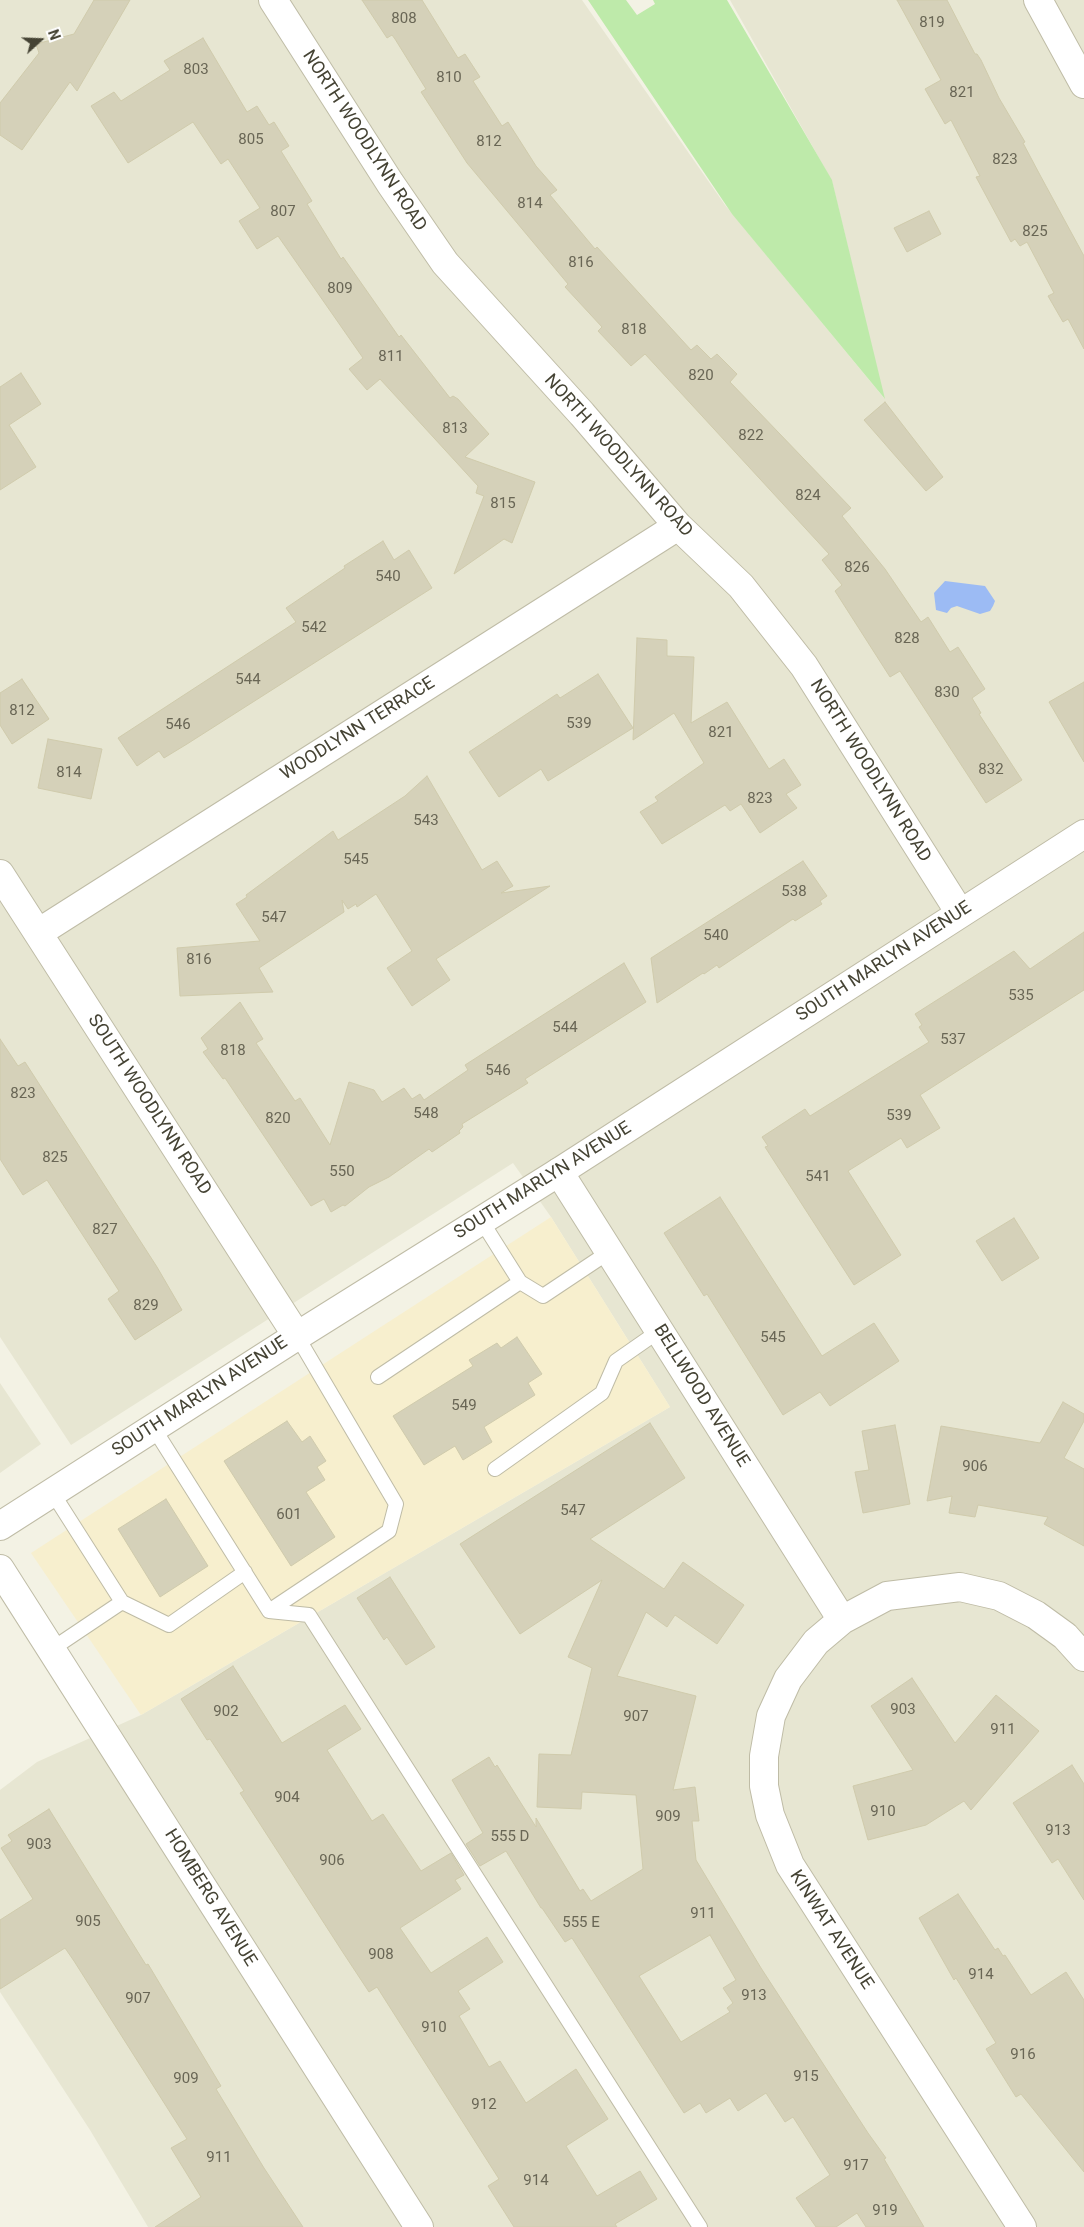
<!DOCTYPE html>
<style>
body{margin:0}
#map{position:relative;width:1084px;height:2227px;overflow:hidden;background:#f3f2e4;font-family:Roboto,sans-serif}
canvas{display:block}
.north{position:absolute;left:15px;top:15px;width:50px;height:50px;-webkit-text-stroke:4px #fff;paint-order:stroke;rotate:70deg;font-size:14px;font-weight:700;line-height:20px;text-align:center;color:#454334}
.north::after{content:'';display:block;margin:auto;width:18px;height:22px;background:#454334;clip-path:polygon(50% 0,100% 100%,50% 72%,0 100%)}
</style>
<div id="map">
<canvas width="1084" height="2227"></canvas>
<div class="north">N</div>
</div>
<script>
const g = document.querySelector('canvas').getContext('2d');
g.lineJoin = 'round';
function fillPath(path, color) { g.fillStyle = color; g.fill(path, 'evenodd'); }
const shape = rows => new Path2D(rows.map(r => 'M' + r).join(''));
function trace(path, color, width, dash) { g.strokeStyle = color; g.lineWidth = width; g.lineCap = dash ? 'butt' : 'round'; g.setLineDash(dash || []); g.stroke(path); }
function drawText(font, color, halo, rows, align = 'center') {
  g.font = font + ' Roboto,sans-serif'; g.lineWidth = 5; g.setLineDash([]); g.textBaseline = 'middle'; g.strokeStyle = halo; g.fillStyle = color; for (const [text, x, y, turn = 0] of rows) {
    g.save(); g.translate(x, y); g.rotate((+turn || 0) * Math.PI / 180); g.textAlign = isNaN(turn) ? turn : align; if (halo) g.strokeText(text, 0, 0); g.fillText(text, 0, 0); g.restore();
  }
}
const residential = shape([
 [0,0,582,0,725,205,884,398,832,181,730,0,1084,0,1084,2227,148,2227,90,2130,0,1992,0,1790,37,1762,141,1715,670,1407,551,1217,513,1163,71,1445,0,1337],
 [0,1383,41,1444,0,1473]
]);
const commercial = shape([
 [551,1217,670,1407,141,1715,31,1553]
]);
const green = shape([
 [588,0,626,0,637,15,655,4,653,0,727,0,832,180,885,399,732,214]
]);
const water = shape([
 [945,581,985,586,995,601,993,606,990,611,980,614,957,606,951,608,947,613,936,610,934,593]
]);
const building = shape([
 [94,0,130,0,77,91,70,82,22,150,0,135,0,103,39,53,36,44,74,34,94,0],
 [362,0,422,0,458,58,465,54,480,77,473,81,502,126,508,122,536,166,557,190,550,195,595,249,597,247,691,350,697,345,711,359,717,354,737,374,730,382,851,508,842,516,885,569,921,622,928,617,950,652,958,647,985,689,972,698,981,713,979,714,1022,780,986,803,900,671,890,677,835,591,842,585,822,560,829,554,645,354,631,366,598,331,602,327,565,287,568,284,467,163,421,92,426,89,395,39,392,35,387,38,362,0],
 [897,0,947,0,975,54,977,54,981,60,999,98,1025,142,1023,143,1040,175,1084,256,1084,349,1068,319,1063,322,1048,296,1054,293,1027,242,1020,246,1015,239,1011,242,976,177,980,176,951,120,945,124,925,89,941,80,897,0],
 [203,38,247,112,257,106,269,125,274,122,289,146,281,151,312,201,307,204,341,259,343,257,399,337,401,335,450,398,453,396,458,399,489,434,465,457,535,482,512,543,504,539,454,574,484,496,476,493,478,486,380,379,367,390,349,369,363,358,278,236,257,249,239,221,260,208,228,159,221,164,193,122,128,163,91,106,114,92,121,101,170,70,164,61,203,38],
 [929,211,941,234,907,252,894,228,929,211],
 [21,373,41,404,9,425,36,467,0,490,0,387,21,373],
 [885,402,943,477,926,491,864,420,885,402],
 [383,541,394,560,409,550,432,588,187,744,164,758,159,751,137,766,118,738,296,622,286,608,345,568,344,566,383,541],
 [637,638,667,640,667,656,694,657,691,723,727,702,769,769,784,759,801,785,786,794,797,808,760,833,741,804,730,811,725,805,662,844,640,812,658,801,655,797,704,763,674,713,633,740,637,638],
 [598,674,633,728,548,781,541,769,499,797,469,752,557,694,560,698,598,674],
 [22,679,49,719,12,744,0,725,0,693,22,679],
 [1084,682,1084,762,1049,702,1084,682],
 [48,739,102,749,91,799,38,788,48,739],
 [427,776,482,870,497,861,513,886,501,893,550,886,436,959,450,980,412,1006,387,968,412,951,376,894,357,907,356,904,348,909,342,900,344,912,259,968,273,992,180,996,177,948,260,941,236,904,247,897,246,895,333,831,338,840,405,796,427,776],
 [803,861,827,896,820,901,822,904,795,921,793,919,719,968,717,965,704,974,703,973,657,1003,651,958,803,861],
 [1084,932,1084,990,920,1095,940,1128,907,1148,901,1138,848,1171,901,1255,854,1285,765,1147,768,1146,762,1137,805,1109,810,1116,929,1042,919,1027,922,1025,915,1014,1014,951,1030,969,1084,932],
 [624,963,646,1002,525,1079,528,1083,462,1124,463,1127,459,1131,460,1133,432,1152,429,1149,389,1177,369,1187,345,1206,343,1205,331,1212,324,1199,311,1206,225,1078,223,1079,203,1052,208,1049,201,1038,240,1002,263,1039,256,1043,295,1101,300,1098,330,1145,349,1082,374,1090,382,1102,404,1088,412,1099,420,1094,424,1100,468,1070,465,1065,624,963],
 [0,1039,18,1066,25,1062,157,1267,182,1310,135,1340,108,1299,119,1291,47,1180,23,1195,0,1159,0,1039],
 [720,1197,822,1356,874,1323,899,1361,830,1406,820,1392,783,1415,707,1294,704,1296,664,1233,720,1197],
 [1014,1218,1039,1258,1002,1281,976,1241,1014,1218],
 [517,1337,542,1374,528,1383,535,1395,484,1427,492,1442,463,1460,455,1446,424,1465,393,1416,473,1366,469,1360,497,1343,501,1348,517,1337],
 [1063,1402,1084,1414,1084,1421,1064,1458,1084,1469,1084,1546,1044,1524,1048,1517,978,1505,975,1517,949,1513,952,1496,927,1501,941,1426,1040,1443,1063,1402],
 [287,1421,302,1442,310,1436,326,1461,317,1467,325,1480,306,1492,335,1537,291,1566,224,1461,287,1421],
 [650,1423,685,1478,590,1539,664,1589,683,1562,744,1605,717,1644,675,1615,667,1627,646,1612,617,1676,696,1696,673,1790,695,1787,699,1821,692,1821,696,1860,761,1968,868,2133,886,2158,884,2159,924,2227,866,2227,857,2213,836,2227,816,2227,796,2198,830,2175,793,2117,785,2122,766,2093,738,2111,730,2098,706,2113,700,2103,684,2113,572,1938,565,1942,542,1908,541,1908,506,1851,480,1866,466,1844,483,1833,452,1780,489,1757,495,1767,497,1765,536,1827,536,1818,580,1891,583,1889,591,1901,643,1869,636,1795,582,1792,581,1809,537,1807,539,1754,571,1755,592,1668,568,1657,602,1580,520,1634,460,1544,650,1423],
 [710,1935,736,1980,723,1988,733,2003,727,2008,730,2012,681,2042,639,1976,710,1935],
 [895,1425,910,1504,863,1513,855,1472,869,1470,862,1431,895,1425],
 [166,1499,208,1566,160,1597,118,1529,166,1499],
 [390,1577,435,1647,406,1665,387,1637,384,1640,357,1598,390,1577],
 [233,1666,282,1743,345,1705,361,1729,327,1750,372,1821,383,1814,421,1871,451,1853,464,1875,455,1880,461,1889,400,1928,431,1973,487,1937,503,1962,458,1991,470,2009,459,2016,489,2067,500,2061,526,2103,576,2069,608,2119,566,2146,597,2196,640,2171,657,2199,615,2224,617,2227,514,2227,488,2186,499,2179,377,1987,369,1992,342,1951,240,1793,244,1791,210,1739,207,1740,181,1699,233,1666],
 [912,1678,955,1743,996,1695,1039,1731,971,1810,964,1801,926,1825,868,1840,853,1786,913,1770,871,1706,912,1678],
 [1072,1765,1084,1784,1084,1900,1058,1859,1052,1863,1013,1803,1072,1765],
 [49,1809,146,1965,148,1964,221,2086,216,2089,264,2168,303,2227,155,2227,201,2197,171,2148,187,2139,74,1961,65,1948,0,1989,0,1920,33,1899,1,1848,12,1841,8,1835,49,1809],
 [958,1894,995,1950,998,1948,1003,1956,1005,1955,1031,1995,1066,1972,1084,2000,1084,2172,1021,2094,1016,2097,986,2049,996,2043,956,1978,954,1980,919,1918,958,1894]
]);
const service = shape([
 [481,1220,520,1282,543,1296,609,1252],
 [378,1377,520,1282],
 [153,1427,269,1611,309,1615,700,2227],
 [495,1469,602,1393,616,1361,659,1331],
 [122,1602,169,1625,245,1572],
 [269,1611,389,1531,396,1504,297,1336],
 [52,1649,122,1602,52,1492]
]);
const minor = shape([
 [273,0,390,183,445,263,582,414,678,526,741,586,804,666,960,913],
 [1038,0,1084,84],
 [0,874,297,1336],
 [38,933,678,526],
 [559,1172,842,1620],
 [0,1569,419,2227],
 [1022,2227,790,1865,770,1815,764,1786,764,1756,771,1716,788,1679,816,1642,842,1620,887,1596,960,1587,999,1596,1036,1615,1065,1636,1084,1657]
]);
const tertiary = shape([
 [0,1526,297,1336,559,1172,1084,834]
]);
const numberNames = [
 ["808",404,19],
 ["819",932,23],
 ["803",196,70],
 ["810",449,78],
 ["821",962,93],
 ["805",251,140],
 ["812",489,142],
 ["823",1005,160],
 ["814",530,204],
 ["807",283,212],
 ["825",1035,232],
 ["816",581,263],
 ["809",340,289],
 ["818",634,330],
 ["811",391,357],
 ["820",701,376],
 ["813",455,429],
 ["822",751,436],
 ["824",808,496],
 ["815",503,504],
 ["826",857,568],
 ["540",388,577],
 ["542",314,628],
 ["828",907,639],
 ["544",248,680],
 ["830",947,693],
 ["812",22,711],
 ["539",579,724],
 ["546",178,725],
 ["821",721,733],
 ["832",991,770],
 ["814",69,773],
 ["823",760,799],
 ["543",426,821],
 ["545",356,860],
 ["538",794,892],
 ["547",274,918],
 ["540",716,936],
 ["816",199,960],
 ["535",1021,996],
 ["544",565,1028],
 ["537",953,1040],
 ["818",233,1051],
 ["546",498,1071],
 ["823",23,1094],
 ["548",426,1114],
 ["539",899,1116],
 ["820",278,1119],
 ["825",55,1158],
 ["550",342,1172],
 ["541",818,1177],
 ["827",105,1230],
 ["829",146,1306],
 ["545",773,1338],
 ["549",464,1406],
 ["906",975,1467],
 ["547",573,1511],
 ["601",289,1515],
 ["903",903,1710],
 ["902",226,1712],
 ["907",636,1717],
 ["911",1003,1730],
 ["904",287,1798],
 ["910",883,1812],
 ["909",668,1817],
 ["913",1058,1831],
 ["555 D",510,1837],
 ["903",39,1845],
 ["906",332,1861],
 ["911",703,1914],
 ["905",88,1922],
 ["555 E",581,1923],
 ["908",381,1955],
 ["914",981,1975],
 ["913",754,1996],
 ["907",138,1999],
 ["910",434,2028],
 ["916",1023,2055],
 ["915",806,2077],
 ["909",186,2079],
 ["912",484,2105],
 ["911",219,2158],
 ["917",856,2166],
 ["914",536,2181],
 ["919",885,2211]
];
const streetNames = [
 ["NORTH WOODLYNN ROAD",364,141,57],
 ["NORTH WOODLYNN ROAD",618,456,48],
 ["WOODLYNN TERRACE",358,729,-32],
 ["NORTH WOODLYNN ROAD",870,771,58],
 ["SOUTH MARLYN AVENUE",884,962,-33],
 ["SOUTH WOODLYNN ROAD",149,1105,57],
 ["SOUTH MARLYN AVENUE",543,1181,-32],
 ["BELLWOOD AVENUE",701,1396,58],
 ["SOUTH MARLYN AVENUE",200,1397,-33],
 ["HOMBERG AVENUE",210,1898,58],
 ["KINWAT AVENUE",831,1930,57]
];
fillPath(residential, '#e7e6d2');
fillPath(commercial, '#f7efce');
fillPath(green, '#beeaaa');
fillPath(water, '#9cbbf4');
fillPath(building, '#d5d1b9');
trace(building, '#d0cbac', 1);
trace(service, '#bfbca6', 16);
trace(minor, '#bfbca6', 30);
trace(tertiary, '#bfbca6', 30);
trace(service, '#fff', 14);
trace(minor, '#fff', 28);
trace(tertiary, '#fff', 28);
drawText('15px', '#696655', null, numberNames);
drawText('18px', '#454334', '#fff', streetNames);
</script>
